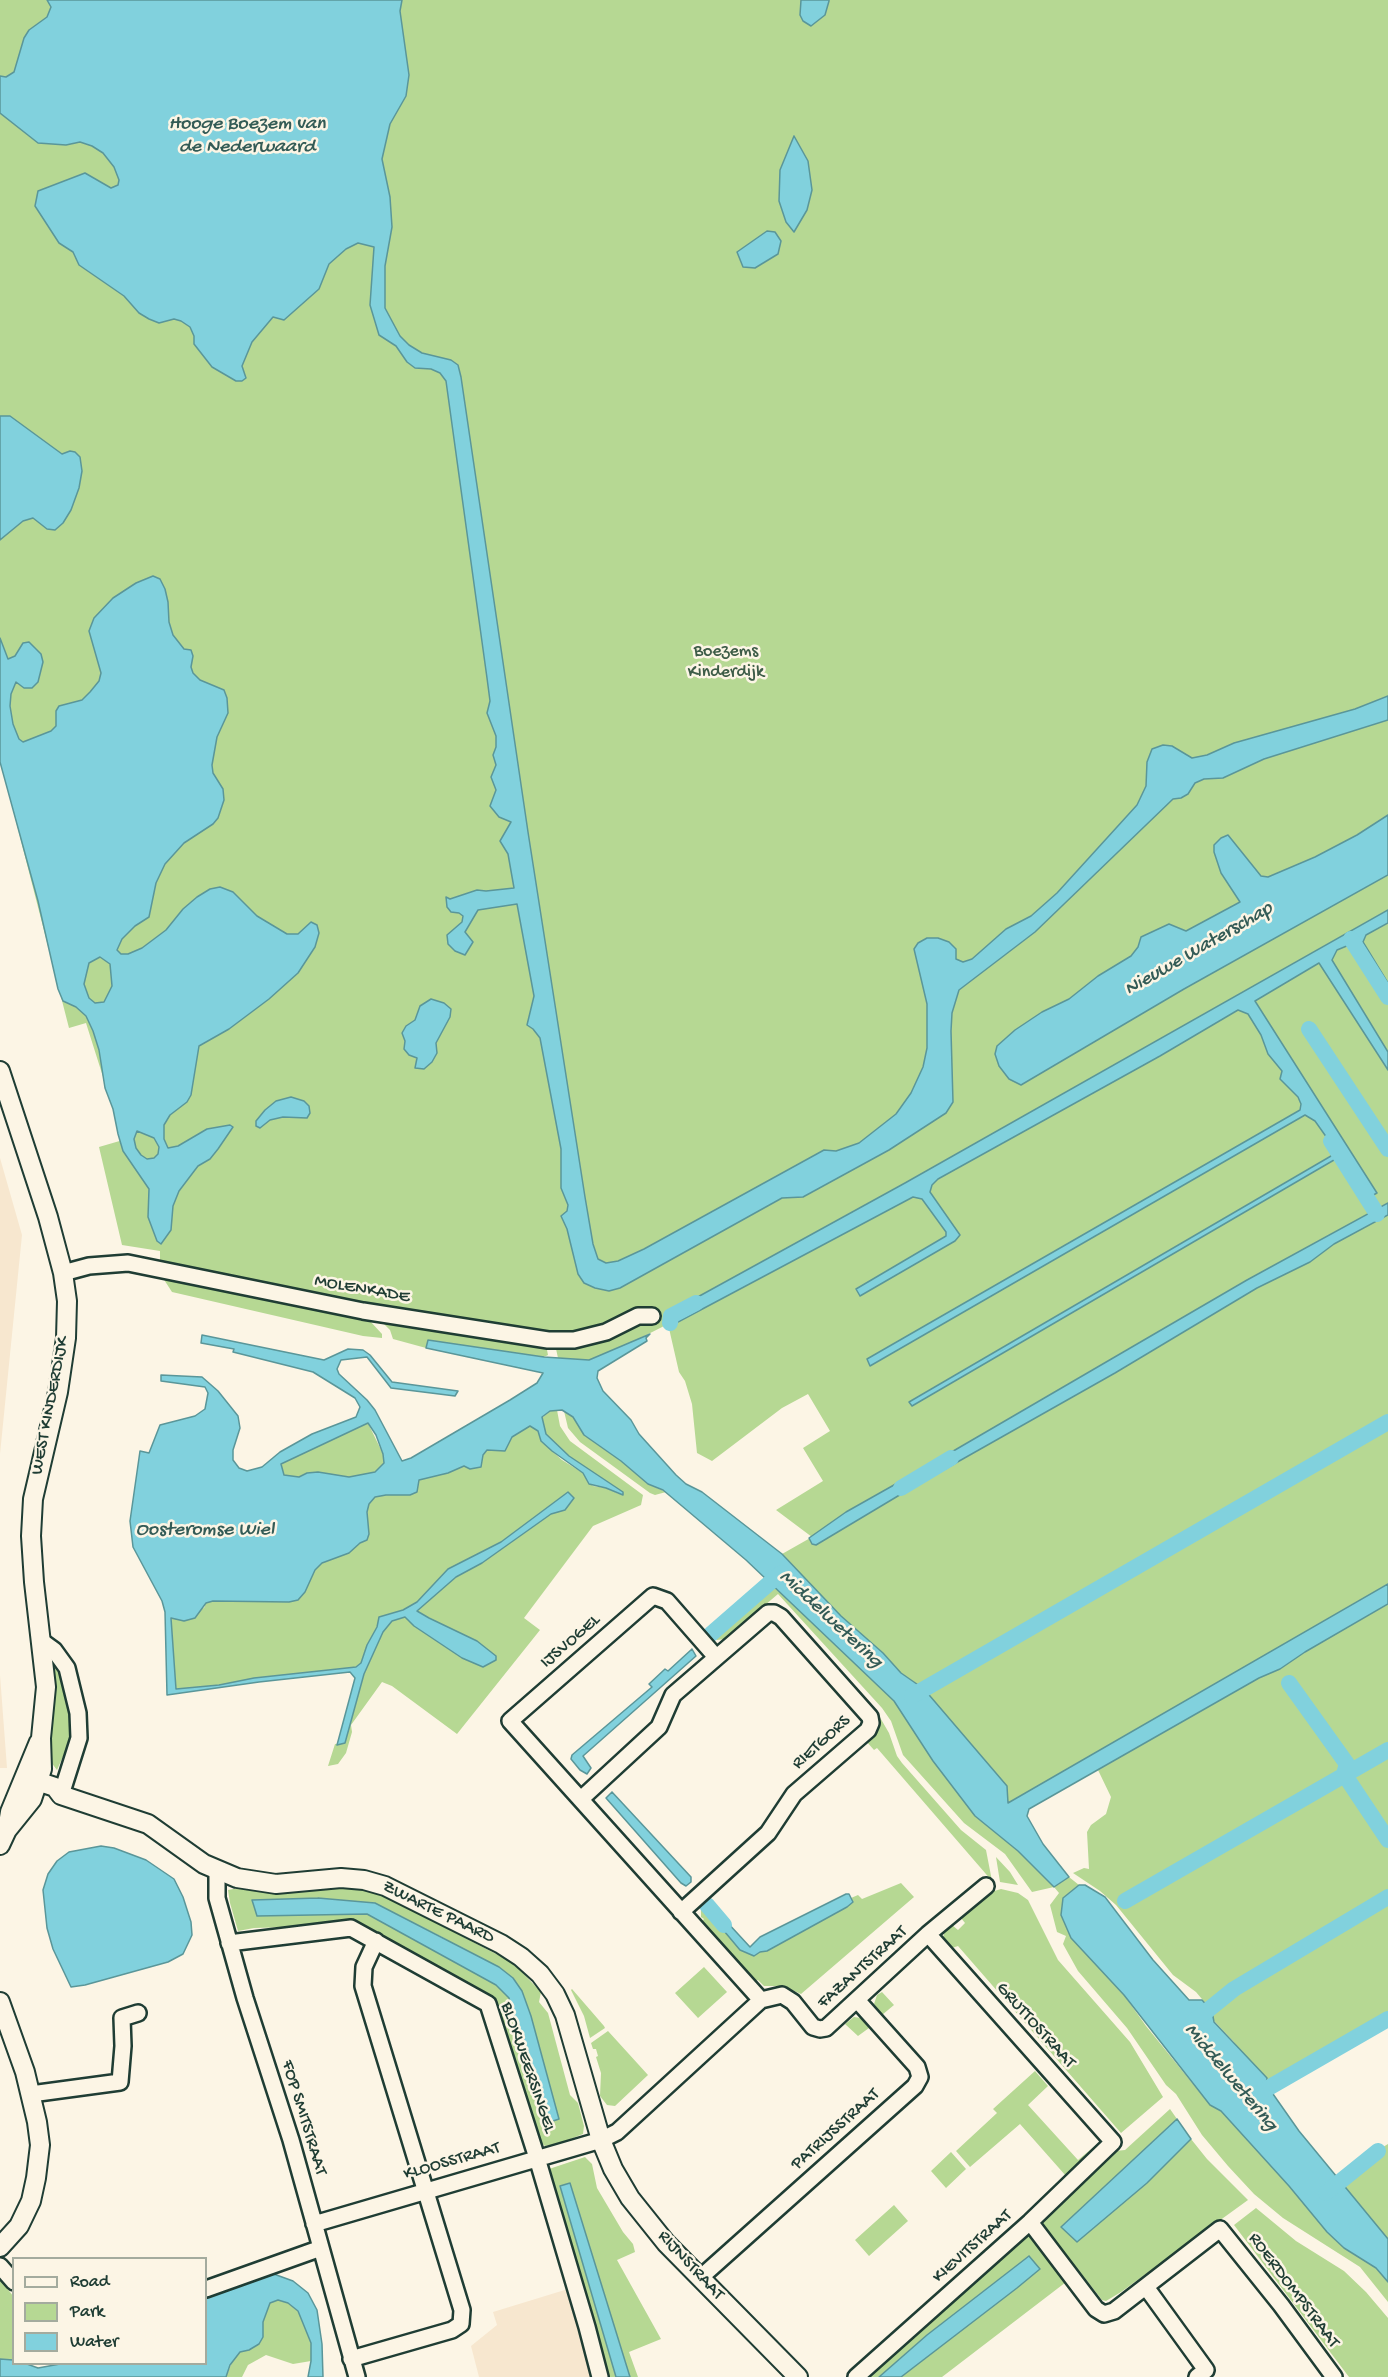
<!DOCTYPE html>
<style>
body{margin:0}
#map{position:relative;width:1388px;height:2377px;overflow:hidden;background:#fcf5e5;font-family:"Gochi Hand",sans-serif}
canvas{display:block}
.legend{position:absolute;left:12px;top:2257px;width:195px;height:108px;box-sizing:border-box;background:#fcf5e5;border:2px solid #a4ab9e;margin:0;padding:8px 10px;list-style:none;font-size:18px;color:#1f3d34}
.legend li{display:flex;align-items:center;gap:12px;height:30px}
.legend b{width:30px;border:2px solid #a4ab9e}
</style>
<div id="map">
<canvas width="1388" height="2377"></canvas>
<ul class="legend">
<li><b style="height:8px;background:#fcf5e5"></b>Road</li>
<li><b style="height:16px;background:#b6d893"></b>Park</li>
<li><b style="height:16px;background:#81d1dd"></b>Water</li>
</ul>
</div>
<script>
const g = document.querySelector('canvas').getContext('2d');
g.lineJoin = 'round';
function fillPath(path, color) { g.fillStyle = color; g.fill(path, 'evenodd'); }
const shape = rows => new Path2D(rows.map(r => 'M' + r).join(''));
function trace(path, color, width, dash) { g.strokeStyle = color; g.lineWidth = width; g.lineCap = dash ? 'butt' : 'round'; g.setLineDash(dash || []); g.stroke(path); }
function drawText(font, color, halo, rows, align = 'center') {
  g.font = font + ' "Gochi Hand",sans-serif'; g.lineWidth = 5; g.setLineDash([]); g.textBaseline = 'middle'; g.strokeStyle = halo; g.fillStyle = color; for (const [text, x, y, turn = 0] of rows) {
    g.save(); g.translate(x, y); g.rotate((+turn || 0) * Math.PI / 180); g.textAlign = isNaN(turn) ? turn : align; if (halo) g.strokeText(text, 0, 0); g.fillText(text, 0, 0); g.restore();
  }
}
const built = shape([
 [0,1158,22,1235,0,1454],
 [0,1675,7,1768,0,1768],
 [568,2289,594,2377,479,2377,471,2346,497,2325,493,2312]
]);
const green = shape([
 [0,0,1388,0,1388,2014,1266,2084,1233,2041,1214,2021,1212,2011,1196,1992,1173,1975,1116,1905,1100,1891,1073,1873,1084,1868,1089,1869,1087,1832,1091,1825,1106,1814,1111,1797,1098,1770,1009,1803,924,1689,901,1673,883,1653,841,1616,782,1554,812,1537,776,1510,823,1481,803,1448,830,1431,808,1394,782,1408,712,1461,697,1453,692,1404,685,1381,679,1372,668,1324,601,1358,601,1356,589,1360,558,1358,553,1335,488,1322,318,1296,204,1273,160,1260,160,1251,122,1245,99,1147,123,1140,86,1023,69,1028,0,759],
 [161,1275,269,1300,358,1314,370,1321,382,1334,382,1338,363,1336,172,1292],
 [377,1317,540,1344,547,1350,548,1355,544,1357,428,1340,426,1348,393,1339,390,1330],
 [557,1410,560,1426,570,1441,643,1495,641,1505,593,1526,524,1618,540,1630,457,1734,392,1686,382,1682,351,1725,352,1732,346,1753,338,1764,328,1766,335,1744,345,1743,364,1674,383,1632,392,1621,405,1617,414,1626,462,1658,483,1667,429,1618,417,1611,456,1577,482,1563,551,1514,565,1510,568,1492,501,1542,448,1569,417,1602,403,1610,379,1617,377,1627,367,1645,361,1663,356,1667,254,1678,219,1685,176,1689,171,1617,204,1608,206,1603,213,1601,289,1602,298,1600,305,1592,315,1570,322,1563,349,1553,369,1534,367,1512,369,1503,375,1497,386,1495,410,1495,419,1480,448,1473,464,1466,481,1467,483,1454,487,1450,505,1451,512,1437,530,1426,538,1431,541,1441,562,1460,583,1473,593,1486,606,1488,619,1494,569,1456,546,1434,542,1418,550,1411],
 [564,1411,573,1417,584,1435,621,1461,648,1484,666,1492,655,1495,650,1493,580,1442,568,1428],
 [368,1423,383,1454,384,1463,375,1472,349,1477,318,1472,307,1473,299,1477,284,1475,281,1464],
 [776,1587,894,1701,975,1816,1018,1851,1054,1887,1069,1877,1079,1885,1063,1898,1124,1995,1146,2026,1210,2105,1221,2111,1289,2186,1327,2232,1344,2248,1376,2268,1384,2276,1388,2282,1388,2302,1360,2267,1283,2218,1254,2194,1228,2166,1202,2135,1176,2094,1166,2085,1127,2028,1078,1971,1063,1944,1066,1936,1057,1932,1050,1905,1059,1893,1054,1887,1032,1892,1005,1854,964,1823,903,1755,891,1721,882,1708,778,1594,725,1639,717,1640,713,1636],
 [49,1660,60,1675,73,1714,68,1745,57,1770,47,1757],
 [878,1714,889,1733,897,1756,902,1763,961,1830,986,1850,992,1881,877,1748,874,1750,866,1741,876,1731,879,1724],
 [996,1857,1010,1872,1018,1885,1000,1882],
 [901,1883,914,1897,801,1994,783,1986,764,1986,758,1980,754,1982,701,1923,704,1919,701,1917,701,1907,704,1904,740,1950,760,1952,852,1902,851,1898,858,1895,862,1899],
 [294,1884,363,1888,376,1892,504,1958,517,1967,541,1992,539,2002,548,2013,570,2095,578,2103,584,2126,583,2134,558,2144,545,2146,535,2137,507,2039,495,2005,486,1992,364,1925,254,1928,238,1931,230,1903,228,1890,249,1886],
 [318,1898,375,1903,442,1937,513,1978,522,1991,531,2016,559,2119,544,2123,509,1998,496,1985,367,1914,352,1913,296,1899],
 [1001,1889,1018,1893,1028,1900,1058,1960,1130,2042,1163,2097,1121,2133,958,1946,949,1949,943,1942,944,1932,952,1925,958,1930,965,1923,961,1918,991,1892],
 [704,1967,727,1992,698,2018,675,1993],
 [572,1989,604,2026,605,2028,590,2038,584,2016,571,1990],
 [882,1992,894,2005,882,2015,874,2004,877,1995],
 [854,2017,861,2018,869,2028,858,2036,845,2024],
 [608,2031,648,2075,615,2106,607,2105,600,2096,601,2073,596,2057,598,2056,596,2049,593,2049,591,2043],
 [1035,2071,1048,2086,1028,2105,1078,2160,1096,2145,1097,2148,1066,2176,1020,2124,970,2167,956,2151,997,2113,993,2109],
 [1170,2109,1177,2119,1061,2227,1077,2242,1147,2183,1191,2139,1207,2159,1248,2200,1121,2292,1106,2301,1102,2300,1039,2220,1115,2151,1125,2150],
 [1388,2144,1388,2239,1335,2176],
 [951,2152,966,2169,946,2188,931,2171],
 [585,2157,592,2164,597,2188,623,2232,633,2244,635,2252,617,2260,661,2339,629,2352,638,2377,630,2377,570,2183,560,2186,616,2377,604,2377,543,2171],
 [894,2205,908,2221,869,2256,855,2240],
 [1256,2208,1296,2241,1344,2271,1366,2292,1388,2318,1388,2377,1349,2377,1234,2225],
 [1025,2233,1031,2234,1070,2279,942,2377,901,2377,1039,2269,1029,2256,927,2335,879,2377,866,2377],
 [0,2279,13,2296,13,2360,0,2359],
 [277,2300,288,2303,298,2311,311,2343,311,2361,293,2364,266,2355,248,2365,242,2377,226,2377,234,2357,240,2351,249,2350,263,2337,263,2322,270,2303]
]);
const water = shape([
 [47,0,402,0,400,11,409,75,406,96,390,124,382,159,390,197,392,227,385,266,385,308,400,336,409,345,422,353,451,360,458,365,461,377,528,832,585,1197,593,1244,598,1259,606,1263,618,1261,644,1249,824,1150,836,1151,859,1143,896,1114,911,1093,923,1067,927,1048,927,1004,914,949,918,943,927,938,938,938,949,942,956,949,956,959,963,962,972,959,1006,929,1031,916,1057,893,1137,805,1146,786,1147,762,1152,749,1163,745,1172,746,1192,758,1207,755,1234,743,1355,709,1388,696,1388,720,1264,759,1223,778,1204,779,1195,783,1188,794,1181,798,1173,799,1035,932,959,990,952,1013,951,1031,953,1102,946,1113,889,1150,803,1197,782,1198,620,1288,609,1291,595,1288,584,1283,578,1274,567,1229,561,1216,567,1211,568,1205,561,1188,561,1149,540,1038,533,1029,527,1025,534,996,517,904,478,910,465,932,473,942,465,955,455,951,448,944,447,935,462,922,463,916,459,913,451,912,447,907,446,897,450,899,477,890,486,891,514,888,508,854,500,841,511,822,499,817,490,806,496,790,491,777,496,765,493,755,496,747,496,736,487,713,490,701,487,678,446,381,440,373,431,369,415,368,407,362,396,346,379,335,370,305,374,247,358,243,346,249,329,264,319,289,284,320,273,317,252,342,242,366,246,378,242,381,236,381,212,367,194,344,194,336,190,327,181,321,174,319,159,323,149,319,139,313,124,296,79,265,73,252,59,243,35,206,38,191,85,173,111,188,118,185,119,180,114,167,103,153,92,146,80,142,66,145,38,143,0,113,0,76,6,77,14,72,24,38,29,30,47,17,51,7,47,0],
 [801,0,829,0,829,1,825,15,811,26,803,21,800,15,801,0],
 [794,136,808,161,812,190,807,210,794,232,786,222,779,201,780,170,794,136],
 [767,231,775,232,781,241,778,254,755,268,743,267,737,252,767,231],
 [0,416,10,416,62,454,70,451,75,452,80,457,82,471,79,488,71,510,63,523,55,530,47,529,33,518,23,521,0,540,0,416],
 [153,576,160,579,165,589,168,602,169,622,173,635,184,649,191,650,193,656,191,667,193,673,200,680,224,690,227,698,228,713,217,737,212,765,213,773,223,789,224,800,218,818,213,824,184,843,165,864,156,883,149,917,135,926,122,939,117,950,121,954,128,954,142,948,166,930,183,909,197,897,210,889,220,887,233,892,257,916,287,934,298,934,311,922,317,925,319,933,315,947,298,973,269,999,229,1029,199,1046,191,1095,187,1102,170,1115,164,1125,164,1139,168,1148,178,1146,207,1129,230,1125,233,1127,218,1149,210,1159,198,1166,179,1191,173,1206,171,1230,161,1244,157,1241,148,1217,149,1189,123,1151,118,1134,113,1109,105,1088,99,1050,93,1031,86,1016,76,1007,63,1001,58,989,38,901,0,762,0,638,8,659,15,656,23,643,29,642,41,654,43,662,38,682,32,688,24,688,16,682,11,694,10,706,13,724,19,739,23,742,51,731,56,726,56,711,59,706,82,700,90,692,99,681,101,673,89,631,94,618,113,598,136,583,153,576],
 [100,957,110,964,112,986,104,1002,95,1003,89,998,84,984,89,963,100,957],
 [137,1131,154,1138,159,1147,158,1154,154,1158,147,1159,141,1155,136,1148,134,1139,137,1131],
 [1388,815,1388,875,1184,989,1021,1085,1009,1079,999,1066,995,1054,997,1046,1015,1030,1042,1012,1069,999,1098,976,1131,956,1138,947,1141,937,1169,924,1186,931,1240,902,1221,873,1214,852,1214,845,1221,838,1228,835,1261,876,1268,877,1315,857,1357,835,1388,815],
 [1388,910,1388,923,1366,935,1363,942,1388,983,1388,995,1354,943,1337,950,1332,960,1388,1052,1388,1070,1319,963,1255,1001,1377,1193,1368,1198,1354,1172,1345,1161,1334,1160,912,1406,909,1402,1331,1156,1334,1152,1332,1145,1315,1121,1305,1115,870,1366,867,1359,1300,1110,1301,1104,1298,1097,1280,1079,1282,1071,1268,1054,1261,1035,1248,1014,1238,1010,1160,1056,938,1179,932,1185,930,1192,960,1235,955,1241,860,1296,856,1289,946,1236,946,1232,922,1199,913,1197,678,1322,674,1310,905,1183,1388,910],
 [431,999,444,1003,451,1009,450,1017,436,1043,437,1053,432,1062,424,1069,415,1068,417,1058,409,1055,404,1049,405,1041,402,1033,406,1026,415,1020,420,1006,431,999],
 [291,1097,304,1101,309,1106,310,1113,307,1118,283,1117,270,1120,260,1128,256,1126,256,1121,265,1110,276,1101,291,1097],
 [1388,1203,1388,1215,1334,1244,1310,1262,1257,1288,1115,1373,938,1473,934,1472,932,1468,937,1461,955,1450,1247,1280,1388,1203],
 [650,1334,646,1338,647,1341,598,1371,597,1378,603,1391,631,1420,639,1434,676,1475,686,1484,702,1492,782,1554,841,1616,883,1653,901,1673,924,1689,1007,1786,1008,1803,1388,1584,1388,1604,1305,1652,1280,1669,1259,1678,1029,1809,1027,1816,1043,1844,1069,1877,1054,1887,1018,1851,975,1816,933,1761,894,1701,746,1560,663,1490,648,1484,621,1461,584,1435,573,1417,562,1410,550,1411,542,1417,546,1434,569,1456,623,1492,623,1495,606,1488,589,1484,583,1473,552,1451,541,1441,538,1431,530,1426,512,1437,505,1451,487,1450,483,1455,481,1467,470,1469,464,1466,448,1473,419,1480,417,1492,410,1495,386,1495,375,1497,369,1504,367,1512,369,1534,367,1540,360,1543,349,1553,322,1563,315,1570,305,1592,298,1600,289,1602,213,1601,206,1603,195,1618,184,1621,171,1618,176,1689,219,1685,254,1678,356,1667,361,1663,367,1645,377,1627,379,1617,403,1610,417,1602,448,1569,501,1542,568,1492,574,1498,565,1510,551,1514,482,1563,456,1577,417,1611,429,1618,477,1641,496,1656,496,1660,483,1667,462,1658,414,1626,405,1617,392,1621,383,1632,364,1674,345,1743,337,1745,355,1678,350,1672,259,1682,167,1695,165,1612,162,1601,133,1547,130,1521,140,1451,149,1453,160,1425,195,1416,205,1409,208,1393,205,1387,161,1381,161,1375,202,1377,218,1391,238,1416,240,1428,233,1450,233,1460,239,1468,247,1471,262,1467,280,1452,312,1434,356,1417,360,1407,355,1398,313,1372,233,1352,234,1349,201,1343,202,1335,324,1360,348,1349,363,1350,370,1355,392,1382,458,1391,455,1396,391,1388,367,1357,341,1360,337,1369,339,1374,367,1400,375,1410,402,1461,411,1458,510,1400,537,1383,543,1373,426,1348,428,1340,544,1357,589,1360,650,1334],
 [368,1423,376,1435,383,1454,384,1463,375,1472,349,1477,318,1472,307,1473,299,1477,284,1475,281,1464,368,1423],
 [917,1472,923,1481,816,1545,812,1544,809,1538,846,1512,917,1472],
 [692,1649,696,1656,583,1756,591,1768,587,1774,580,1770,571,1759,572,1755,652,1687,649,1684,665,1669,668,1671,692,1649],
 [612,1792,691,1877,691,1882,686,1886,681,1883,606,1798,612,1792],
 [101,1846,114,1848,146,1860,174,1879,183,1897,191,1922,192,1935,183,1954,168,1962,85,1985,71,1987,53,1949,47,1928,43,1890,48,1874,57,1861,69,1852,101,1846],
 [1079,1885,1085,1885,1105,1897,1153,1960,1189,2000,1202,2000,1212,2011,1214,2022,1267,2078,1266,2084,1299,2131,1388,2239,1388,2282,1376,2268,1344,2248,1327,2232,1289,2186,1221,2111,1210,2105,1124,1995,1071,1938,1061,1915,1063,1898,1079,1885],
 [846,1894,849,1894,853,1902,847,1907,767,1951,760,1952,754,1956,740,1950,709,1913,714,1908,750,1947,760,1937,846,1894],
 [318,1898,375,1903,499,1967,513,1978,522,1991,531,2016,559,2119,544,2124,509,1998,496,1985,367,1914,257,1916,252,1900,318,1898],
 [1177,2119,1191,2139,1147,2183,1077,2242,1061,2227,1177,2119],
 [570,2183,630,2377,616,2377,560,2186,570,2183],
 [1029,2256,1040,2269,1017,2288,901,2377,879,2377,927,2335,1029,2256],
 [271,2273,293,2281,308,2293,317,2310,322,2344,323,2377,308,2377,311,2361,311,2343,298,2311,288,2303,278,2300,270,2303,263,2322,263,2337,259,2344,249,2350,240,2352,230,2365,226,2377,0,2377,0,2359,13,2360,14,2364,27,2364,38,2368,60,2364,206,2364,206,2295,271,2273]
]);
const canal = shape([
 [1351,939,1388,997],
 [1309,1029,1388,1149],
 [1331,1141,1377,1214],
 [670,1323,671,1316,696,1303],
 [901,1488,951,1458],
 [711,1634,781,1573],
 [1289,1683,1347,1764,1344,1774,1388,1840],
 [912,1696,1388,1422],
 [1125,1901,1388,1750],
 [707,1905,724,1925],
 [1192,2023,1234,1989,1388,1897],
 [1250,2101,1263,2091,1388,2019],
 [1326,2193,1378,2151]
]);
const minor = shape([
 [63,1273,89,1266,128,1263,363,1311,548,1340,574,1340,606,1332,638,1316,652,1316],
 [43,1642,54,1650,67,1668,78,1713,79,1738,61,1795],
 [716,1657,667,1601,653,1596,510,1721,761,2000],
 [581,1799,659,1727,673,1695,768,1613,774,1613,781,1617,870,1717,871,1723,868,1730,794,1794,768,1833,681,1912],
 [217,1871,217,1898,245,1998,291,2140,357,2377],
 [229,1943,351,1928,488,2004,537,2158,587,2327,600,2377],
 [31,2094,120,2082,123,2046,122,2018,138,2013],
 [1030,2222,1096,2309,1104,2314,1114,2311,1220,2229,1281,2305,1334,2377],
 [314,2224,601,2140,617,2132,761,2000,782,1995,793,2002,813,2027,820,2029,826,2028,928,1934,986,1886],
 [0,2266,14,2282],
 [700,2278,915,2086,920,2077,917,2067,857,2000],
 [1146,2287,1206,2370,1197,2377],
 [206,2289,321,2248],
 [351,2359,452,2330,461,2324,462,2310,363,1986,364,1967,376,1941],
 [856,2377,1030,2222,1113,2142,928,1934]
]);
const tertiary = shape([
 [0,1071,48,1217,63,1273,67,1301,66,1338,58,1392,33,1499,31,1536,34,1582,46,1687,41,1738,42,1769,32,1799,7,1830],
 [23,1782,40,1782,55,1787,61,1795,148,1824,204,1864,237,1878,276,1884,341,1878,364,1880,385,1886,501,1944,521,1957,540,1974,555,1994,565,2015,601,2140,613,2169,630,2198,666,2243,798,2377],
 [0,1845,7,1830,10,1812,39,1742],
 [0,2002,25,2072,37,2122,40,2145,36,2178,31,2201,19,2226,0,2247]
]);
const parkNames = [
 ["Boezems",726,652],
 ["Kinderdijk",726,673]
];
const streetNames = [
 ["MOLENKADE",362,1290,10],
 ["WEST KINDERDIJK",51,1406,-79],
 ["IJSVOGEL",571,1642,-41],
 ["RIETGORS",822,1743,-42],
 ["ZWARTE PAARD",438,1913,26],
 ["FAZANTSTRAAT",863,1968,-42],
 ["GRUTTOSTRAAT",1035,2026,48],
 ["BLOKWEERSINGEL",527,2068,71],
 ["FOP SMITSTRAAT",303,2118,73],
 ["PATRIJSSTRAAT",836,2130,-42],
 ["KLOOSSTRAAT",452,2162,-16],
 ["KIEVITSTRAAT",973,2247,-42],
 ["RIJNSTRAAT",690,2266,47],
 ["ROERDOMPSTRAAT",1293,2291,53]
];
const waterNames = [
 ["Hooge Boezem van",247,125],
 ["de Nederwaard",247,148],
 ["Nieuwe Waterschap",1199,950,-30],
 ["Oosteromse Wiel",205,1531],
 ["Middelwetering",830,1620,43],
 ["Middelwetering",1230,2078,50]
];
fillPath(built, '#f7e7cf');
fillPath(green, '#b6d893');
fillPath(water, '#81d1dd');
trace(water, '#5a9699', 1.5);
trace(canal, '#81d1dd', 16);
trace(minor, '#1f3d34', 20);
trace(tertiary, '#1f3d34', 22);
trace(minor, '#fcf5e5', 15);
trace(tertiary, '#fcf5e5', 18);
drawText('18px', '#3d5c47', '#fcf5e5', parkNames);
drawText('18px', '#1f3d34', '#fcf5e5', streetNames);
drawText('italic 20px', '#335b56', '#fcf5e5', waterNames);
</script>
